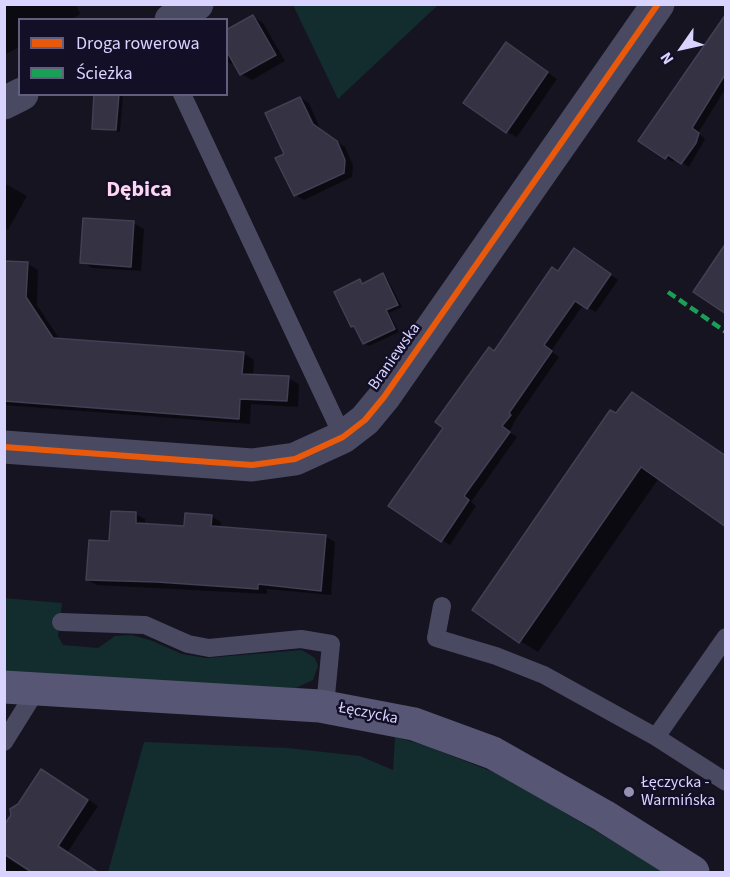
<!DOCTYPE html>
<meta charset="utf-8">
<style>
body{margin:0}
#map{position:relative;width:730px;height:877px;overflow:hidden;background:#161421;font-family:"Source Sans 3",sans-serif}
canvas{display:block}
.frame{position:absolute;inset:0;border:6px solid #d9d4ff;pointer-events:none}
.legend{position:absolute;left:18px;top:18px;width:210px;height:78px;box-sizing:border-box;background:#130f26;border:2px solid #625e7d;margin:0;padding:8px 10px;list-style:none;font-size:18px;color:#d9d4ff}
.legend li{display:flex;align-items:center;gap:12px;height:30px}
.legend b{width:30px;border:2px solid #625e7d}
.north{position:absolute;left:652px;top:18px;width:60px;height:60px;-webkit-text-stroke:4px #130f26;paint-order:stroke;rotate:236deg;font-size:16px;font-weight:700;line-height:24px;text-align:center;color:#d9d4ff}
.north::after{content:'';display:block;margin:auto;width:21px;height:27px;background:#d9d4ff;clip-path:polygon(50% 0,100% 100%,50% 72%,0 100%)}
</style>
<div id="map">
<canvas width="730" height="877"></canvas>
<div class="frame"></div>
<ul class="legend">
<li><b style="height:8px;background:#e8590c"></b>Droga rowerowa</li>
<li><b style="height:8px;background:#1a9f57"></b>Ścieżka</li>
</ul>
<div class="north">N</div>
</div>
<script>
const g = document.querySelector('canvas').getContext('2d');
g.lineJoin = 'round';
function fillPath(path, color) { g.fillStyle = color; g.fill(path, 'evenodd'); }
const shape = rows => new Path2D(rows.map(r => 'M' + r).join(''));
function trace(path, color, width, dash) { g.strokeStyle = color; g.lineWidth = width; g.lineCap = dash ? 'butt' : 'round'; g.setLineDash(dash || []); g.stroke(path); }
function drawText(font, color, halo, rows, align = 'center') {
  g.font = font + ' "Source Sans 3",sans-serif'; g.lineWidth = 5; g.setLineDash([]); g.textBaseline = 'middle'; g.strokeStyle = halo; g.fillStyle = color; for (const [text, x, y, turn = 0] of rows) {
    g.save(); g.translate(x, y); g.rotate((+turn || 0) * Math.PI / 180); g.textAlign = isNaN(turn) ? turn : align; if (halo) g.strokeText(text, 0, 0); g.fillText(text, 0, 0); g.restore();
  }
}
const green = shape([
 [293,5,438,5,338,99],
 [4,598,62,603,58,636,63,645,98,648,115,636,131,635,150,640,182,654,206,658,302,650,315,658,318,666,313,680,296,688,5,673],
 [395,737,424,745,501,775,665,872,108,872,144,742,288,748,360,756,393,770]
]);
const shadow = shape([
 [4,4,76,4,80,14,71,20,20,20,20,47,4,55],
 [253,17,263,23,285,61,252,80,241,74,237,65,226,62,226,32],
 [726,19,726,88,698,133,705,139,689,167,676,158,673,162,640,141],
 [516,50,557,79,517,137,507,132],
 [96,94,123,95,120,132,93,128],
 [300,98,309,103,321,131,345,147,353,165,352,177,304,200,295,195,286,155],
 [4,183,27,196,8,230,4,228],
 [133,223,144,229,141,271,92,268,82,262],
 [582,255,618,280,596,312,583,305,551,351,559,357,516,419,509,432,517,437,471,502,476,506,450,545,442,540,495,352,559,273],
 [4,262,27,263,38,270,37,305,60,340,243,353,254,360,253,376,288,378,299,384,298,407,251,404,250,424,4,405],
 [383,275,387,278,402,307,389,313,399,332,369,346,364,343,358,330,352,326,360,281,365,284],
 [632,394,726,456,659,478,538,652,520,641,617,415],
 [135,514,145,519,145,525,185,527,211,516,221,522,220,528,325,536,335,542,331,595,267,589,267,594,97,585,87,580,111,543],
 [52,776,98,806,67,853,94,872,4,872,4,828,19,806]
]);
const building = shape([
 [726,14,726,73,692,128,699,133,696,143,681,164,668,155,665,159,638,141,726,14],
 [253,15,276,55,240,75,226,50,226,30,253,15],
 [506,42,548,72,506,133,463,103,506,42],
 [94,94,119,94,116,130,92,129,94,94],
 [300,97,313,124,337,141,345,160,344,173,294,196,275,158,284,154,265,113,300,97],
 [83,218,134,221,131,267,80,263,83,218],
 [726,243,726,314,693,292,726,243],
 [574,248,611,274,587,309,575,301,544,345,552,351,509,413,511,415,502,426,510,432,464,496,469,500,441,542,388,506,443,428,435,422,489,347,494,351,552,267,558,271,574,248],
 [4,261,28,262,26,297,53,338,244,352,242,374,289,376,287,401,240,399,239,419,4,401,4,261],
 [383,273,398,305,386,310,395,329,363,344,354,326,351,327,334,292,360,279,362,284,383,273],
 [632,392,726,456,726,527,641,467,519,643,472,610,610,410,616,413,632,392],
 [111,511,136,512,136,523,184,526,185,513,212,515,211,526,326,535,321,591,258,584,258,589,157,582,86,580,89,540,109,541,111,511],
 [41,769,88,800,58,846,99,873,33,873,4,854,4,825,11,815,10,809,18,804,41,769]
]);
const service = shape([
 [182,94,343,437],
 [442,606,436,638,496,656,544,675,656,737,726,782],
 [61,622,145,625,188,644,209,648,301,639,331,644,325,706],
 [656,737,726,637],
 [4,742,37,689]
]);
const minor = shape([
 [171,20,197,4],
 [4,103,22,94],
 [4,447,252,465,295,459,343,437,365,420,384,397,658,4]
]);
const secondary = shape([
 [4,687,320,706,414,724,493,753,604,816,693,872]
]);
const quiet = shape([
 [668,292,726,332]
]);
const cycleway = shape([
 [4,447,252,465,295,459,343,437,365,420,384,397,658,4]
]);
const markers = [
 [629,792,6,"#9591b1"]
];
const streetNames = [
 ["Braniewska",395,357,-55],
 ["Łęczycka",368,714,11]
];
const poiNames = [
 ["Łęczycka -",641,783],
 ["Warmińska",641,801]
];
const districtNames = [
 ["Dębica",139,191]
];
fillPath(green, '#132c2d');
fillPath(shadow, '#0007');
fillPath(building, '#343243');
trace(building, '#433f54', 1.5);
trace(service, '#4a4962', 18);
trace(minor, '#4a4962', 33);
trace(secondary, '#575674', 33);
trace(quiet, '#1a9f57', 4.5, [9, 4.5]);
trace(cycleway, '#e8590c', 6);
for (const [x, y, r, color] of markers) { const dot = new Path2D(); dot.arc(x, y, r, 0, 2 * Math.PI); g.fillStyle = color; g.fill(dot); trace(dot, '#130f26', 2); }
drawText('16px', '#d9d4ff', '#130f26', streetNames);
drawText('16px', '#d9d4ff', '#130f26', poiNames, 'left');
drawText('bold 22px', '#ffd6f0', '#130f26', districtNames);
</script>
